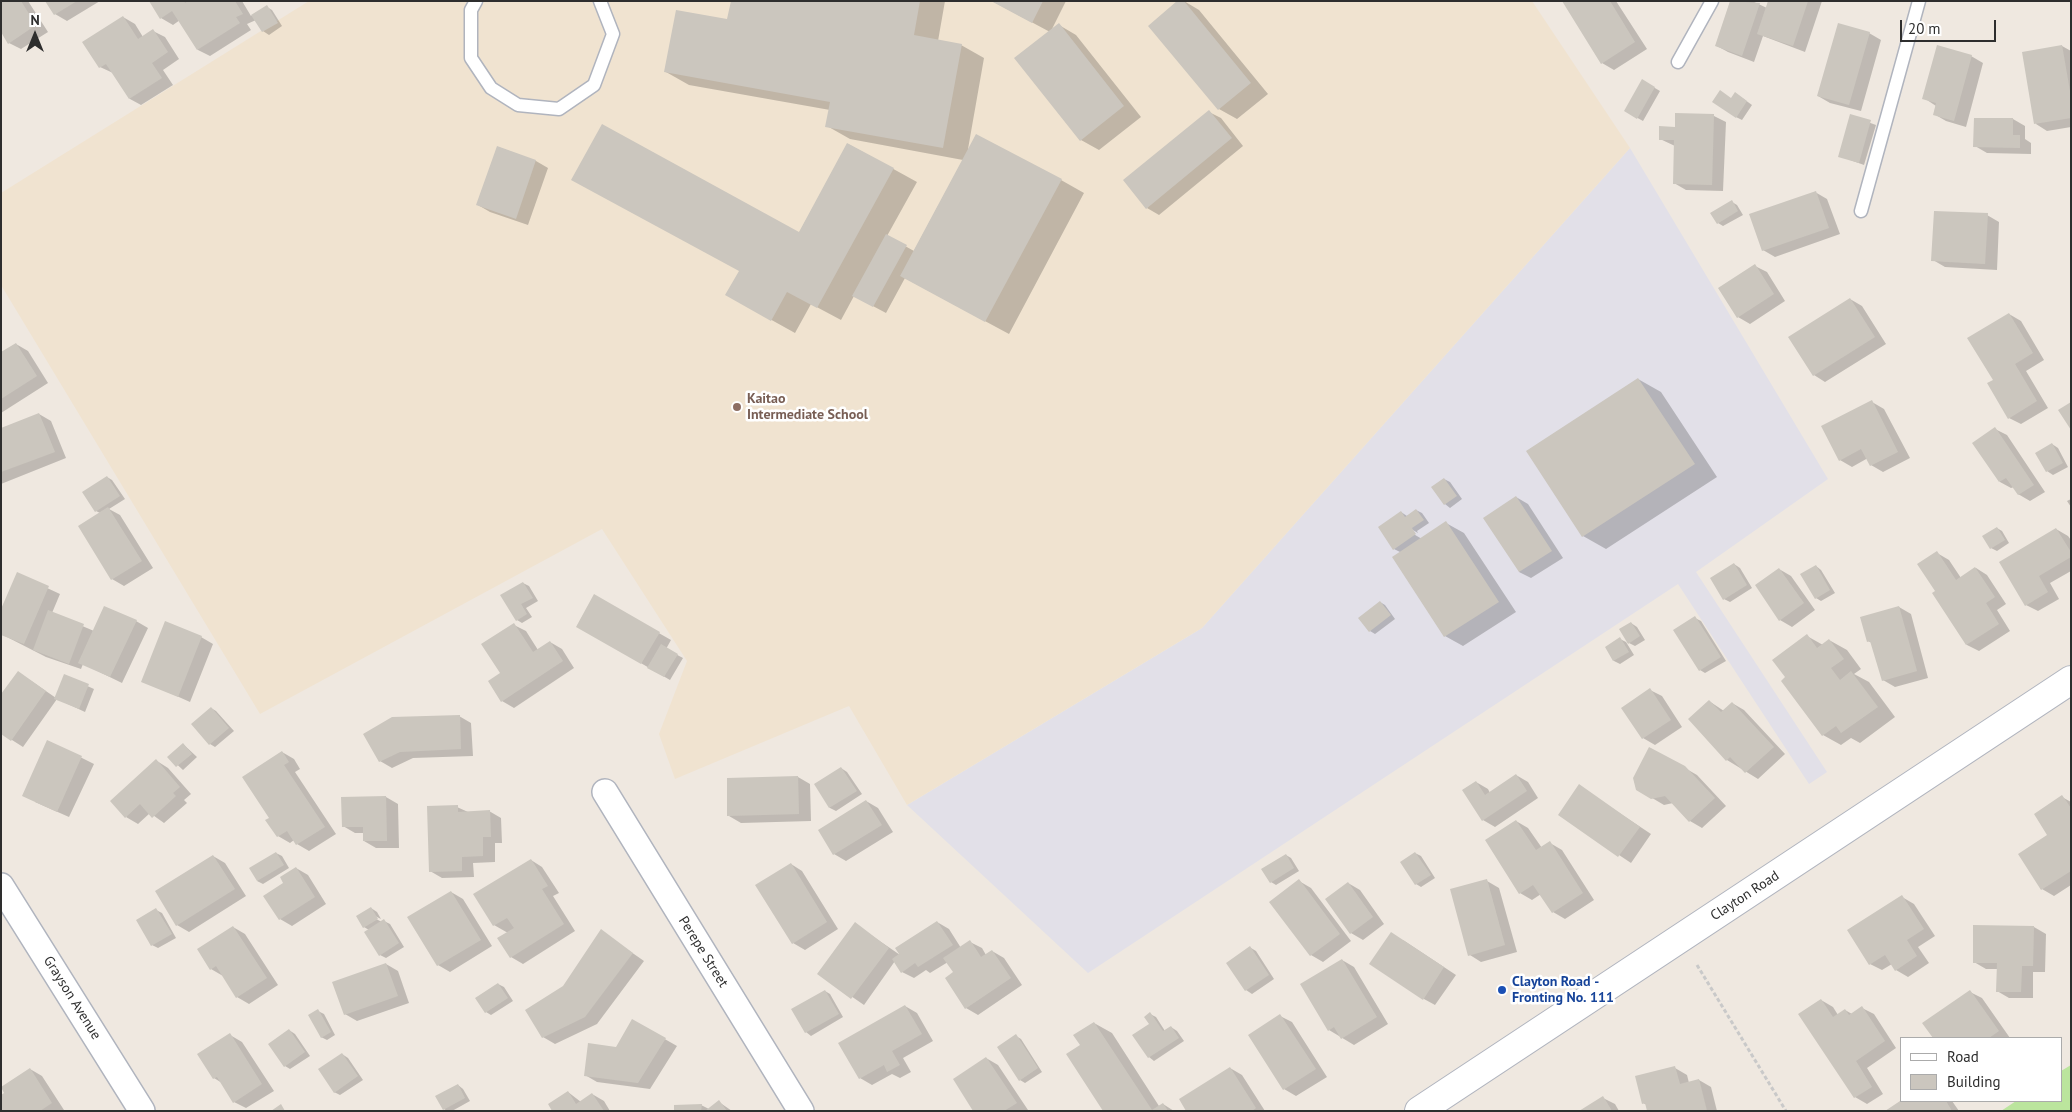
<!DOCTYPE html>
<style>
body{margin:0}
#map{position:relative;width:2072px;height:1112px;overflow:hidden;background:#efe8e0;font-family:"PT Sans",sans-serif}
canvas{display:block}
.frame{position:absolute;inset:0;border:2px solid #2e2e2e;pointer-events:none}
.legend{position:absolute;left:1900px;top:1037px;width:162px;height:65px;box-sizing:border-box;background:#fff;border:1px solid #ababab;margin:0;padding:6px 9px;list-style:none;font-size:15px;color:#2e2e2e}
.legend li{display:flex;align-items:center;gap:10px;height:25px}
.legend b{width:25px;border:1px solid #ababab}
.north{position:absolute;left:10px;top:10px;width:50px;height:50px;-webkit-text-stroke:4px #fff;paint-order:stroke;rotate:0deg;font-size:14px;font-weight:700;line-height:20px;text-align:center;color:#2e2e2e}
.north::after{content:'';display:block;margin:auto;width:18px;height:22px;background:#2e2e2e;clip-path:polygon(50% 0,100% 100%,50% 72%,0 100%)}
.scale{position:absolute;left:1900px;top:20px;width:96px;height:22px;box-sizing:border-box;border:2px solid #2e2e2e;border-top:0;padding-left:6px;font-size:15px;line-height:18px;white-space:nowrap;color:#2e2e2e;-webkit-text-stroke:4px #fff;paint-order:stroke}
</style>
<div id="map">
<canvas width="2072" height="1112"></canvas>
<div class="frame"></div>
<ul class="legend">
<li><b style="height:6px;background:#fff"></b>Road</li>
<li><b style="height:14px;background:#cbc6be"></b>Building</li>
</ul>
<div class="north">N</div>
<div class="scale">20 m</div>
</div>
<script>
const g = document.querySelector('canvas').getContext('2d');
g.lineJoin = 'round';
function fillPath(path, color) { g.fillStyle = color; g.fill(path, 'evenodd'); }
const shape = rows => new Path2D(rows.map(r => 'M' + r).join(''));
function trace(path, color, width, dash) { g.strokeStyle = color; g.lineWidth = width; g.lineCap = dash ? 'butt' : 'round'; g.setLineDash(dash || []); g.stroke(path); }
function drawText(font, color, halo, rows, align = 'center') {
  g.font = font + ' "PT Sans",sans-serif'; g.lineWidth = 5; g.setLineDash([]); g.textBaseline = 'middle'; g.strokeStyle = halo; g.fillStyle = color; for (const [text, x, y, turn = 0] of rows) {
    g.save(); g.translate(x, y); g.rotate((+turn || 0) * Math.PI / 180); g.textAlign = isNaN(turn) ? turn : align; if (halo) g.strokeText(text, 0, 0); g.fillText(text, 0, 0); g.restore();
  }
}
const industrial = shape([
 [1630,148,1828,479,1696,572,1827,772,1809,784,1678,584,1088,973,907,805,1202,628]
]);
const education = shape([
 [309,1,1532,1,1630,148,1202,628,907,805,849,706,675,779,659,734,687,661,602,529,260,714,1,285,1,193]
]);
const green = shape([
 [2071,1065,2071,1111,2001,1111,2016,1101,2061,1101,2061,1071]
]);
const shadow = shape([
 [3,1,28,1,48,32,21,49,9,43],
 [47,1,100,1,67,21,55,14],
 [150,1,242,1,251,16,267,7,272,10,282,26,269,35,263,31,256,20,247,24,251,30,210,56,198,50,180,20,173,25,161,18],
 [732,1,945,1,938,41,961,45,984,58,968,149,1061,180,1084,193,1009,334,905,278,886,313,854,296,841,320,811,304,795,333,750,308,799,233,848,144,917,182,887,236,914,251,963,160,850,139,827,126,830,110,689,85,666,72,728,20],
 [992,1,1066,1,1051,31,1059,25,1076,35,1141,117,1099,150,1081,140,1050,32],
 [1184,1,1199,10,1268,94,1237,119,1219,109,1150,26],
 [1563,1,1616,1,1647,49,1614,70,1602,63],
 [1732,1,1752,1,1767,8,1769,1,1822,1,1805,52,1763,36,1754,62,1728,52,1717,46],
 [123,17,135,24,143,37,153,31,165,37,179,59,163,70,173,85,141,105,130,99,113,73,100,67],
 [1869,33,1881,40,1861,111,1830,103,1818,96],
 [2062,46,2071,51,2071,127,2047,131,2036,124],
 [1971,56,1983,63,1966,127,1946,121,1934,114,1936,106,1924,98],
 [1643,81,1660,91,1643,121,1625,111],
 [1741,97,1752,105,1742,120,1736,117],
 [1209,112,1221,118,1243,146,1159,215,1147,208],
 [1714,116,1726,122,1723,191,1686,190,1674,183,1675,146,1660,139,1676,128],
 [1851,116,1876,125,1864,165,1839,156],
 [1975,119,2013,119,2025,126,2025,139,2031,143,2031,154,1987,153,1975,146],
 [498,147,536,161,548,168,528,225,490,212,478,205],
 [1815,192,1827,199,1840,234,1775,257,1763,250],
 [1732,202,1737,205,1743,215,1723,226,1718,223],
 [1987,215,1999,222,1997,270,1945,267,1933,260],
 [1755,266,1767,272,1785,301,1750,324,1738,317],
 [1850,299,1862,306,1886,344,1825,382,1814,375],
 [2009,314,2021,321,2044,360,2026,371,2048,408,2021,424,2009,418,1994,380],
 [16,344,28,351,48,383,1,413,1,354],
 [1638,379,1661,392,1717,477,1606,549,1583,536],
 [1872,402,1884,409,1910,458,1883,472,1871,465,1868,458,1852,467,1840,460],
 [39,414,51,421,66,458,1,484,1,429],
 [1995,429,2007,435,2045,492,2030,501,2018,494,2014,487,2011,488,2000,482],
 [2052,444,2058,448,2068,467,2053,475,2047,471,2037,453],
 [107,477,112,480,125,499,109,509,120,515,153,568,124,586,112,579,100,513,96,511],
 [1444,479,1450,482,1462,499,1450,508,1445,504,1433,488],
 [1516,497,1528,504,1563,558,1531,578,1519,572],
 [2071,499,2071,507,2067,501],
 [1416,510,1422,513,1429,523,1417,531,1418,533,1411,529,1410,532,1422,539,1446,523,1464,533,1516,612,1463,646,1445,636,1400,552,1394,549,1401,512,1407,516],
 [1997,528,2002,531,2009,543,1997,551,1991,548],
 [2056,529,2068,536,2071,540,2071,571,2050,583,2059,599,2038,611,2026,605],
 [1937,553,1949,560,1961,578,1976,568,1987,575,2006,604,1997,610,2010,631,1979,651,1967,645,1936,591],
 [1734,564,1740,568,1752,588,1730,602,1724,599],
 [1816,566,1821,570,1835,593,1821,601,1816,598],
 [1779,569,1791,576,1815,610,1792,627,1780,620],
 [17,574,60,594,52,613,94,631,136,621,148,628,122,683,83,664,81,669,46,657,1,634],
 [523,583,529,586,538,601,526,608,532,617,522,623,517,620],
 [594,596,671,640,666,649,683,658,670,680,577,626],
 [1380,602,1385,605,1395,619,1375,634,1370,631],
 [1899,607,1911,614,1928,678,1895,687,1883,680,1872,643,1868,641],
 [1695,618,1701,621,1726,661,1705,673,1700,670],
 [1631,623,1637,627,1645,640,1635,646,1629,643],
 [514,625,526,631,538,650,550,642,562,649,574,668,514,708,502,701,502,673],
 [1807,636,1823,645,1829,640,1847,650,1861,669,1854,674,1869,682,1895,717,1860,743,1851,738,1841,745,1823,735],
 [201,637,213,644,190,702,143,681],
 [1620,639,1626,642,1634,655,1620,664,1614,661,1606,647],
 [65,676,94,689,85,712,57,699,23,747,1,733,30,680,56,698],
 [1650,690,1662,696,1682,727,1655,745,1643,738],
 [1709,701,1724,711,1732,703,1744,710,1785,754,1758,779,1727,760],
 [211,708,216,711,234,731,215,747,210,744],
 [459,716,471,723,473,756,413,758,392,768,380,761],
 [48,741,94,764,69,817,35,802],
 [183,744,197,757,183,770,169,757],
 [1650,748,1697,775,1726,806,1702,828,1690,821,1673,803,1664,805,1637,789],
 [282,752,294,759,300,769,295,772,336,834,309,851,297,844,294,840,290,843,278,836,271,818],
 [157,761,168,768,191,794,184,800,187,803,164,823,150,813,138,824,126,817],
 [841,768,847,772,862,794,836,811,830,808,815,784],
 [1516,775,1528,782,1538,798,1495,827,1483,820,1463,790,1476,782,1488,789,1490,793],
 [798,777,810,784,811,821,741,823,729,816],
 [1579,786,1651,834,1631,863,1559,815],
 [386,797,398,804,399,848,376,848,364,841,364,833,355,833,343,826],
 [2062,797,2071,802,2071,885,2054,896,2042,889,2049,835],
 [866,801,878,808,893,832,846,861,834,854,820,830],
 [457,807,468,812,489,811,501,818,502,843,495,843,495,862,473,863,474,877,442,878,430,871],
 [1516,821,1528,828,1542,848,1550,843,1562,850,1594,900,1565,919,1553,912,1541,894,1532,900,1520,893],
 [276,853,282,856,289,868,263,884,257,881],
 [1415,853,1421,856,1435,878,1421,887,1416,884],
 [1286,855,1291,858,1299,871,1276,885,1271,882],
 [213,856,225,863,246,896,189,932,177,925],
 [531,860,542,867,559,893,553,896,575,931,523,964,511,957,508,933,494,925,475,895],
 [791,864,802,871,838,929,805,950,793,943],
 [296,868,308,875,326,904,292,926,280,919,285,883],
 [1299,881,1311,888,1351,941,1323,962,1311,955],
 [1487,881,1499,888,1517,952,1481,962,1470,955],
 [1348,883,1360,890,1384,924,1363,940,1351,933,1326,899],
 [451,892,463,899,492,946,450,972,438,965],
 [1902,897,1914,904,1935,936,1918,947,1929,963,1908,977,1896,970,1892,964,1882,970,1870,964],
 [371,908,377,912,381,919,373,915,372,917,382,922,384,921,390,924,404,947,386,958,380,955,369,930,364,927],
 [156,910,162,913,176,938,158,948,152,945],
 [937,922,949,929,961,948,970,942,982,948,986,955,992,951,1004,958,1022,985,978,1015,966,1008,954,972,948,962,930,973,926,970,914,978,902,972,895,961,864,1005,819,974,855,924,903,957],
 [233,927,245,934,278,985,249,1004,237,997,223,976,211,969],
 [2034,927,2046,934,2045,972,2033,972,2033,998,2009,998,1997,991,1998,969,1986,969,1974,962],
 [601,931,644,961,597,1024,555,1044,543,1037,564,987],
 [1403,940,1456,975,1435,1005,1424,999],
 [1251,948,1256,951,1274,979,1252,994,1246,990],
 [1342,960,1354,967,1388,1024,1354,1045,1329,1030],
 [386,964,398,971,409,1003,357,1021,345,1014],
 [498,984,504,987,513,1001,491,1015,486,1012],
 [825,991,830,994,843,1017,811,1036,806,1032],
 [1970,992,1982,998,2010,1038,1934,1038,1924,1023],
 [1821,1000,1833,1007,1838,1015,1845,1010,1852,1014,1862,1008,1874,1014,1896,1048,1867,1068,1883,1094,1867,1104,1855,1097],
 [905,1006,917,1013,933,1041,903,1058,911,1072,900,1078,892,1074,872,1085,860,1078],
 [318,1011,324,1014,335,1035,327,1040,321,1037],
 [1150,1014,1156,1017,1165,1031,1171,1027,1177,1031,1184,1041,1154,1061,1149,1057],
 [1280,1016,1292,1022,1327,1077,1296,1096,1284,1089,1250,1035],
 [633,1021,677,1046,650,1089,597,1082,585,1075,616,1048],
 [1094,1023,1112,1033,1159,1106,1163,1104,1174,1111,1105,1111,1081,1045],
 [289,1030,295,1034,310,1056,290,1069,285,1066],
 [230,1035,242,1042,274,1091,246,1108,234,1102,222,1083,214,1078],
 [1016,1036,1021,1039,1042,1072,1025,1083,1020,1080],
 [342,1054,348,1058,363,1080,340,1095,334,1092],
 [986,1058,998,1065,1028,1110,975,1111],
 [1230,1068,1242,1075,1265,1111,1188,1111],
 [1675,1068,1687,1075,1689,1083,1699,1080,1711,1087,1717,1111,1648,1111,1647,1105,1643,1103],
 [30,1069,42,1076,64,1110,1,1111],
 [458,1085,463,1089,470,1101,452,1111,447,1111,444,1109],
 [568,1092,581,1102,592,1094,604,1101,610,1111,554,1111],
 [1603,1098,1615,1104,1619,1111,1582,1111],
 [1903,1101,1952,1101,1959,1111,1887,1111],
 [719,1102,732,1111,675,1111,701,1105,709,1109]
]);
const building = shape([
 [1,1,21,1,36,25,8,44,1,32],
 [45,1,77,1,54,15],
 [149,1,184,1,185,3,188,1,235,1,243,14,236,17,240,23,197,50,172,11,160,19],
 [731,1,920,1,914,35,962,44,943,148,825,127,830,102,664,72,676,10,727,19],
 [991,1,1043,1,1032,23],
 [1177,1,1184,1,1251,83,1218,110,1148,26],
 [1562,1,1610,1,1635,42,1601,64],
 [1730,1,1760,3,1742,56,1715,46],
 [1768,1,1808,1,1793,46,1757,34],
 [267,5,278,23,262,32,251,15],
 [123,16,138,39,153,29,168,52,152,63,162,78,129,99,106,64,99,68,82,42],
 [1059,23,1124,106,1080,141,1014,58],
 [1838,23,1870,32,1849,105,1817,96],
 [1937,45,1972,55,1954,121,1933,115,1936,103,1922,99],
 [2062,45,2071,97,2071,118,2034,124,2022,52],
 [1642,79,1655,87,1637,119,1624,111],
 [1720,90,1731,98,1735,92,1747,101,1736,118,1712,102],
 [1209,110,1232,138,1146,209,1123,180],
 [1675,113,1714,114,1712,185,1673,184,1674,140,1659,140,1659,126,1675,127],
 [1850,114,1871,120,1859,163,1838,157],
 [1974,118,2013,118,2013,135,2020,135,2020,148,1973,147],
 [602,124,799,232,847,143,894,168,817,308,787,292,771,321,725,295,739,271,571,180],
 [976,134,1062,179,985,322,900,276],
 [497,146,536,160,516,219,476,205],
 [1816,191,1829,228,1762,251,1749,214],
 [1732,200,1738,211,1717,224,1710,213],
 [1934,211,1988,213,1985,264,1931,261],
 [886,234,907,245,873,307,852,296],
 [1755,264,1774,294,1737,318,1718,288],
 [1850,298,1875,337,1813,376,1788,337],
 [2009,313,2033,353,2015,364,2037,401,2008,419,1987,383,1993,380,1967,338],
 [16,343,37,376,1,399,1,352],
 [1638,378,1695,464,1582,537,1526,451],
 [1872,400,1898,452,1870,466,1861,449,1839,461,1821,426],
 [2071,402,2071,430,2058,410],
 [39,413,55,452,1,472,1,428],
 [1995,427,2034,485,2018,495,2006,478,1999,482,1972,443],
 [2052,443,2063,463,2046,472,2035,453],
 [107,476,120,496,95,512,82,492],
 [1444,478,1457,496,1444,505,1431,487],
 [1516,496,1552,551,1519,572,1483,518],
 [108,507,142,561,111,580,78,526],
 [1416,509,1424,520,1412,528,1416,534,1393,550,1378,527,1401,511,1405,517],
 [1446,521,1499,602,1444,637,1392,557],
 [1997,527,2005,540,1990,549,1982,536],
 [2056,528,2071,552,2071,557,2039,576,2048,592,2025,606,1999,562],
 [1937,551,1956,580,1975,567,1995,597,1986,603,1999,624,1966,645,1932,593,1935,591,1917,564],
 [1734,563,1747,585,1723,600,1710,578],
 [1816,565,1830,590,1815,599,1800,574],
 [1779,568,1804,603,1779,621,1755,585],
 [17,572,49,586,24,644,1,635,1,609],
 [523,582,533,598,521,604,527,614,516,621,500,595],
 [594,594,660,632,641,664,576,627],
 [1380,601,1391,615,1369,632,1358,618],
 [104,606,137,620,110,677,78,663],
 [1899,606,1917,671,1882,681,1870,641,1867,642,1860,617],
 [48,610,84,624,69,664,33,650],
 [1695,616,1721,657,1699,671,1673,630],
 [165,621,202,636,178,697,141,682],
 [1631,622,1640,636,1628,644,1619,629],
 [514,623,533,652,550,641,563,661,501,702,488,681,500,673,481,644],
 [1807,634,1817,648,1829,639,1844,659,1831,668,1840,680,1851,671,1878,707,1841,733,1836,726,1822,736,1781,681,1785,677,1772,660],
 [1620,637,1629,652,1613,661,1605,647],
 [661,644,678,654,664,677,647,668],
 [18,671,46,691,11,741,1,734,1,694],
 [64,674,89,684,79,709,54,699],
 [1650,688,1671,720,1642,739,1621,708],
 [1709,700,1721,712,1732,702,1774,747,1745,773,1730,757,1726,761,1688,719],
 [211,707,229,728,209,745,191,724],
 [460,715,461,749,400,752,379,762,363,734,392,717],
 [47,740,82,756,57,812,22,796],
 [183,743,192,754,176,767,167,757],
 [1649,747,1685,766,1715,798,1689,822,1665,796,1651,799,1636,790,1633,778],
 [282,751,289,762,284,765,325,827,296,845,287,831,277,837,265,820,269,818,242,777],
 [156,759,180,787,173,793,176,796,152,818,140,804,125,818,110,801],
 [841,767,857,791,829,808,814,784],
 [1516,774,1527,791,1482,821,1462,790,1476,781,1485,795],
 [798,776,799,814,727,816,727,778],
 [1579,784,1640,827,1618,857,1558,815],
 [2062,795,2071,808,2071,871,2041,890,2018,854,2047,835,2034,814],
 [386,796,387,841,363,841,363,827,342,827,341,797],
 [866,800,882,825,833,855,818,830],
 [458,805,458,812,490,810,491,837,483,837,483,856,462,857,462,871,429,872,427,806],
 [1516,820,1536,850,1550,841,1583,893,1552,913,1533,885,1519,894,1485,840],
 [276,852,284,865,257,881,249,868],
 [1415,852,1431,875,1415,885,1400,862],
 [1286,854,1294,868,1270,883,1261,869],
 [213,855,235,889,176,926,155,891],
 [531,859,548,886,542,889,564,924,510,958,497,938,514,928,507,918,493,926,473,894],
 [791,863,827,922,792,944,755,885],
 [296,867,315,897,279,920,263,896,283,883,280,877],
 [1299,879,1340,934,1310,956,1269,902],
 [1487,879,1505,945,1468,956,1450,889],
 [1348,882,1373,917,1350,934,1325,899],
 [451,891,481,940,437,966,407,917],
 [1902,895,1924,929,1907,940,1917,956,1895,971,1885,955,1869,965,1847,930],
 [371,907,378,919,363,928,356,916],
 [156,908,172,934,151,946,136,920],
 [384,919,399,943,379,956,364,932],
 [937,921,953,945,918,967,915,963,901,973,892,959,899,954,895,948],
 [855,922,889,948,851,999,817,974],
 [1973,925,2034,926,2033,966,2022,966,2021,992,1996,992,1997,963,1973,963],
 [233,926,267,978,236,998,216,966,210,970,197,949],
 [601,929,633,953,585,1017,542,1038,525,1010,563,986],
 [1391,932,1444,967,1423,1000,1369,964],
 [970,940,981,957,992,950,1011,978,965,1009,945,978,953,972,943,958],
 [1250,946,1269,975,1245,991,1226,963],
 [1342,959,1377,1017,1341,1039,1334,1027,1328,1031,1300,984],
 [386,963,398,996,344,1015,332,982],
 [498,983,508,998,485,1013,475,998],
 [825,990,839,1014,805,1033,791,1009],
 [1970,990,1999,1031,1989,1038,1933,1038,1922,1023],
 [1821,999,1833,1017,1845,1009,1849,1015,1862,1006,1885,1041,1856,1061,1872,1087,1854,1098,1798,1014],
 [905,1005,922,1034,892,1051,900,1065,887,1072,884,1065,859,1079,838,1043],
 [318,1009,331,1032,321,1038,308,1015],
 [1150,1012,1163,1031,1171,1026,1179,1038,1148,1058,1132,1035,1149,1024,1144,1017],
 [1280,1014,1316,1069,1283,1090,1248,1035],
 [632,1019,666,1038,638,1083,584,1076,588,1043,616,1047],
 [1094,1022,1152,1110,1163,1103,1168,1111,1103,1111,1066,1054,1080,1045,1073,1035],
 [289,1029,305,1052,284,1067,268,1044],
 [230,1033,262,1084,233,1103,217,1077,213,1079,197,1054],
 [1016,1034,1038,1068,1019,1081,997,1047],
 [342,1053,358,1076,334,1093,318,1069],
 [986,1057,1017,1103,1004,1111,973,1111,953,1079],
 [1675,1066,1680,1084,1699,1079,1707,1111,1647,1111,1645,1103,1642,1104,1635,1076],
 [1230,1067,1256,1108,1252,1111,1186,1111,1179,1099],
 [30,1068,52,1103,40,1111,1,1111,1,1095,4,1093,1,1087],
 [458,1084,465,1098,443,1110,435,1096],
 [568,1091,576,1104,592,1093,604,1111,552,1111,548,1104],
 [1603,1096,1612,1111,1579,1111],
 [719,1100,727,1111,705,1111],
 [1900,1101,1946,1101,1952,1111,1885,1111],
 [281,1104,285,1111,271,1111],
 [702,1104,701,1111,674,1111,674,1105]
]);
const path = shape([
 [1697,965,1786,1111]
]);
const service = shape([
 [476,1,471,10,471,58,491,88,518,105,559,109,594,85,613,34,600,1],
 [1678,62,1712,1],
 [1861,211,1919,1]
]);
const minor = shape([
 [605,792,801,1111],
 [1,886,142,1111]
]);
const secondary = shape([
 [1419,1111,2071,680]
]);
const markers = [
 [737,407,5,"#8d6e63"],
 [1502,990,5,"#1a4fb4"]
];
const educationNames = [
 ["Kaitao",747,399],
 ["Intermediate School",747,415]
];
const streetNames = [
 ["Clayton Road",1745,896,-33],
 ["Perepe Street",703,952,58],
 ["Grayson Avenue",72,998,58]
];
const transitNames = [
 ["Clayton Road -",1512,982],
 ["Fronting No. 111",1512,998]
];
fillPath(industrial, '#e2e0e8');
fillPath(education, '#f0e3d0');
fillPath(green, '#bbe59d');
fillPath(shadow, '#0003');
fillPath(building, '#cbc6be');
trace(service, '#b0b4be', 15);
trace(minor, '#b0b4be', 28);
trace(secondary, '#b0b4be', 30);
trace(path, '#c9c9c9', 3, [4, 2.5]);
trace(service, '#fff', 12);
trace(minor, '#fff', 25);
trace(secondary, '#fff', 28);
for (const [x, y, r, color] of markers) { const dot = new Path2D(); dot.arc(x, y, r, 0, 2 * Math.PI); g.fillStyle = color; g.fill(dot); trace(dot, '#fff', 2); }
drawText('bold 14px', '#785e54', '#fff', educationNames, 'left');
drawText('14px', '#2e2e2e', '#fff', streetNames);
drawText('bold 14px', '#164399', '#fff', transitNames, 'left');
</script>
